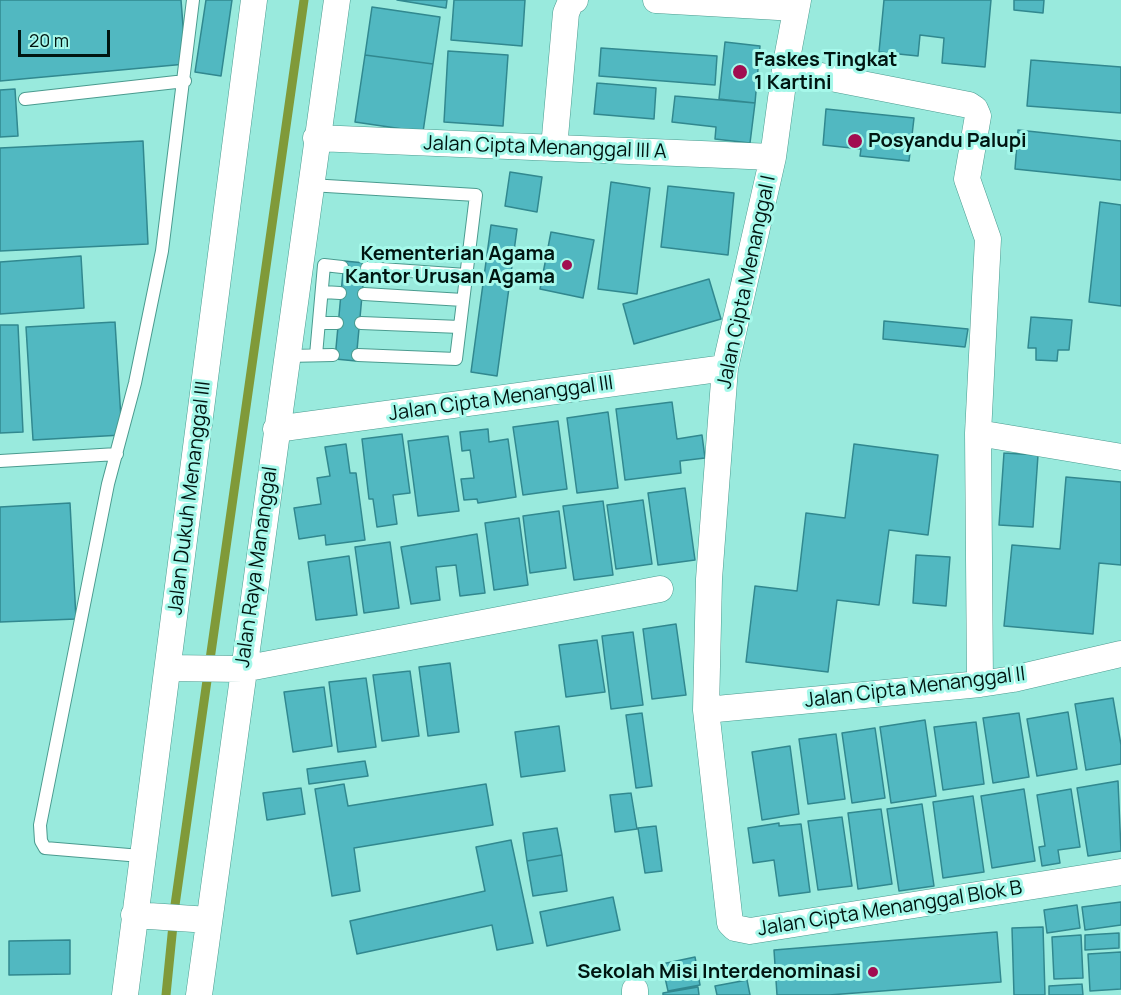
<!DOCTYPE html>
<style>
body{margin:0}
#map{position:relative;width:1121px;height:995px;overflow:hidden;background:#99eadd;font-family:Manrope,sans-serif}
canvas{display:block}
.scale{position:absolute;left:18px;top:30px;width:92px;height:27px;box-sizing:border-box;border:3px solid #001511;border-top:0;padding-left:8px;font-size:18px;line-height:21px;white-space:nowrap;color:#001511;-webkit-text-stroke:4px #a6f8ea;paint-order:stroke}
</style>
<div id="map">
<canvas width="1121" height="995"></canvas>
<div class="scale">20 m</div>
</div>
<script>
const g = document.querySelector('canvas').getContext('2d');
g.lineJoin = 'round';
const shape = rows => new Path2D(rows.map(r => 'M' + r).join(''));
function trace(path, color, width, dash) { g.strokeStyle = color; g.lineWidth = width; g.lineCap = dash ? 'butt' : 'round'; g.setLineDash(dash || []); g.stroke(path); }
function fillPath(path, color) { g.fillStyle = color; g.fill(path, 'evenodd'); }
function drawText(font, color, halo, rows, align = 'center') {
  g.font = font + ' Manrope,sans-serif'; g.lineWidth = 6; g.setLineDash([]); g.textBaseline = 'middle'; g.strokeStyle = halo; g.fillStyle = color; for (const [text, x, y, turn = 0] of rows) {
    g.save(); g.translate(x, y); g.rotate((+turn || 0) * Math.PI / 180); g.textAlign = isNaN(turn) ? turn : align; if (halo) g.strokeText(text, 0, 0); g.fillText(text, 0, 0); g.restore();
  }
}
const stream = shape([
 [166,995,175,905,304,0]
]);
const building = shape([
 [0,0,181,0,186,64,0,81,0,0],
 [206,0,232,0,221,76,195,72,206,0],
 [397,0,447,0,446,8,397,0],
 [454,0,525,0,522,46,451,40,454,0],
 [884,0,991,0,985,67,942,63,944,38,920,35,918,56,879,52,884,0],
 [1014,0,1044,0,1043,13,1014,10,1014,0],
 [372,7,440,17,433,64,365,55,372,7],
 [725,42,760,46,755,103,719,99,725,42],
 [601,48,717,56,715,85,599,76,601,48],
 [448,51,508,55,503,126,444,122,448,51],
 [365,55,433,64,423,132,355,122,365,55],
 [1031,60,1121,67,1121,113,1027,106,1031,60],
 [597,83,656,88,654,119,594,114,597,83],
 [15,89,18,136,0,137,0,90,15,89],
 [675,96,755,103,750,143,715,139,716,127,672,122,675,96],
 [826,109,914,118,909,161,860,156,861,149,823,145,826,109],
 [1018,130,1121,141,1121,180,1015,169,1018,130],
 [143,141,148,244,0,251,0,148,143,141],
 [510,172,542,177,537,212,505,206,510,172],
 [611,182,650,188,637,294,598,289,611,182],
 [668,186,734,193,728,255,661,247,668,186],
 [1100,202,1121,205,1121,306,1089,302,1100,202],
 [491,225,517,229,497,376,471,372,491,225],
 [551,232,594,240,583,298,540,289,551,232],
 [81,256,84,308,0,314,0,262,81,256],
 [344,261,365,263,356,361,335,359,344,261],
 [709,279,721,319,634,344,623,304,709,279],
 [1031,317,1072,320,1069,350,1058,350,1057,361,1036,360,1036,348,1028,348,1031,317],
 [884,321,968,329,965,347,883,339,884,321],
 [115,322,122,435,33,440,26,327,115,322],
 [0,325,18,325,23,432,0,433,0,325],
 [672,402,677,439,702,435,705,458,680,461,681,473,625,480,616,409,672,402],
 [608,412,618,488,577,493,567,418,608,412],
 [558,421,567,489,523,495,513,427,558,421],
 [488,429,489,442,508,439,516,497,478,503,477,499,464,500,461,479,474,478,470,450,462,451,460,432,488,429],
 [402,434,410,493,393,495,397,524,377,527,373,499,369,499,362,439,402,434],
 [448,436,459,511,418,516,408,441,448,436],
 [346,444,350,473,356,473,365,540,326,545,325,535,299,539,294,508,321,504,317,478,330,476,325,447,346,444],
 [854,444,938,455,928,535,889,530,879,605,837,600,828,672,746,662,755,586,797,591,806,513,845,518,854,444],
 [1004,453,1038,455,1033,527,999,525,1004,453],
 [1066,477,1121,482,1121,565,1099,563,1093,634,1004,626,1012,545,1060,549,1066,477],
 [685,488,695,560,658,565,648,493,685,488],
 [643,500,652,564,616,569,607,505,643,500],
 [603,501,613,575,574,580,563,506,603,501],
 [70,503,76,619,0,622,0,507,70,503],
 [559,511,566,568,530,573,523,516,559,511],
 [519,518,528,585,494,590,485,523,519,518],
 [477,534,485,593,460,596,456,565,436,567,440,600,411,604,401,547,477,534],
 [390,542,399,608,364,613,355,547,390,542],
 [916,555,950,557,946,606,913,603,916,555],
 [349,556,357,615,316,620,308,562,349,556],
 [676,624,686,695,652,699,643,629,676,624],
 [633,632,643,705,611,709,602,636,633,632],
 [597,640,605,692,566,697,559,645,597,640],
 [450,663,459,732,428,736,419,667,450,663],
 [410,671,419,736,382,741,373,675,410,671],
 [366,678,376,747,338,752,329,682,366,678],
 [324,687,332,746,293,752,284,692,324,687],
 [1113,698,1121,745,1121,764,1086,770,1075,704,1113,698],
 [1068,712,1077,769,1037,776,1027,719,1068,712],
 [642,713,652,786,636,788,626,715,642,713],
 [1019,713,1029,777,993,783,983,718,1019,713],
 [925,720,936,796,891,803,880,727,925,720],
 [976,722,984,784,943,790,934,727,976,722],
 [559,726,565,771,521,777,515,732,559,726],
 [875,728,885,798,852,803,842,733,875,728],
 [836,734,845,799,808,804,799,739,836,734],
 [790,746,799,814,762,820,752,752,790,746],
 [365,761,368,776,309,784,307,769,365,761],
 [1118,781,1121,851,1088,856,1077,788,1118,781],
 [344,784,348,806,486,784,493,825,354,848,360,891,332,896,315,789,344,784],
 [301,788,305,814,267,820,263,793,301,788],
 [1024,789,1035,861,992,868,981,796,1024,789],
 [1071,789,1080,847,1058,850,1060,863,1042,866,1039,847,1045,846,1037,795,1071,789],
 [631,793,637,829,615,832,610,795,631,793],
 [973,796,984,872,943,878,933,802,973,796],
 [922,804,934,886,899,891,887,809,922,804],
 [881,809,892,884,858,889,848,813,881,809],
 [842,817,852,886,818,890,808,821,842,817],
 [779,823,779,826,801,824,810,892,779,896,774,860,753,863,748,828,779,823],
 [656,826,662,871,645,873,638,828,656,826],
 [557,828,562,855,527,861,523,833,557,828],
 [511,840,533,943,497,950,492,925,357,954,350,921,485,891,476,847,511,840],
 [562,855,567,891,533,896,527,861,562,855],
 [613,897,620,930,547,946,540,912,613,897],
 [1121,902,1121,925,1085,930,1082,907,1121,902],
 [1077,905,1080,928,1047,933,1044,910,1077,905],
 [1043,927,1045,995,1014,995,1012,928,1043,927],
 [997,932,1001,982,829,995,777,995,774,950,997,932],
 [1119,933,1119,948,1085,950,1085,935,1119,933],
 [1081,935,1083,978,1054,979,1052,937,1081,935],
 [70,940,70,974,9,975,9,941,70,940],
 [1121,952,1121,989,1090,991,1088,954,1121,952],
 [695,957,700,985,668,991,662,964,695,957],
 [747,980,750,995,717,995,715,986,747,980],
 [1082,984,1083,995,1049,995,1049,986,1082,984],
 [698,987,699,995,663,995,663,993,698,987]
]);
const service = shape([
 [25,99,185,81],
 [310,185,476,195,456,359,358,355],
 [367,268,466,275],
 [323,292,340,293],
 [364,294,463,300],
 [320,323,337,323],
 [361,323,460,327],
 [316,355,324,265,342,267],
 [287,356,333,355],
 [0,461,117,454],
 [141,856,45,848,41,841,40,825,108,484,135,383,162,251,193,0]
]);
const minor = shape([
 [656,0,796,8],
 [798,0,785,69,773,157,725,368,709,579,706,710,730,923,735,928,750,931,1121,872],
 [785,69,969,105,975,109,978,116,967,179,988,239,978,433,980,684],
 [316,138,773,157],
 [554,148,566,13,571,1,575,0],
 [276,429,725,368],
 [978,433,1121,457],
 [168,668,243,669,660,589],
 [706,710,980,684,1013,679,1121,654],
 [134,915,209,920],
 [635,990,635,995],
 [125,995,254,0],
 [199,995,337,0]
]);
const markers = [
 [740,72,8,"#a10d50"],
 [855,141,8,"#a10d50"],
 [567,265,6,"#a10d50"],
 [873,972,6,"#a10d50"]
];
const poiNames = [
 ["Faskes Tingkat",754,60],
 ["1 Kartini",754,83],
 ["Posyandu Palupi",868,141],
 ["Kementerian Agama",555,254,"right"],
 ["Kantor Urusan Agama",555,277,"right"],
 ["Sekolah Misi Interdenominasi",861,972,"right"]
];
const streetNames = [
 ["Jalan Cipta Menanggal III A",545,148,2],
 ["Jalan Cipta Menanggal I",747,282,-78],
 ["Jalan Cipta Menanggal III",501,399,-8],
 ["Jalan Dukuh Menanggal III",190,498,-83],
 ["Jalan Raya Mananggal",257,567,-82],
 ["Jalan Cipta Menanggal II",915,688,-7],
 ["Jalan Cipta Menanggal Blok B",890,909,-9]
];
trace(stream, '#809a39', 9);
fillPath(building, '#51b8c1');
trace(building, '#31888f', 1.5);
trace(service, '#4a9b8f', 14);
trace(minor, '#4a9b8f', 27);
trace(service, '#fff', 12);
trace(minor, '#fff', 26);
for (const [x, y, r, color] of markers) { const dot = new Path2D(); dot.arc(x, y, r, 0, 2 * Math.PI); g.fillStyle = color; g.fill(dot); trace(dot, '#a6f8ea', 2); }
drawText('bold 20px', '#001511', '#a6f8ea', poiNames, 'left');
drawText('20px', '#001511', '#a6f8ea', streetNames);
</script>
